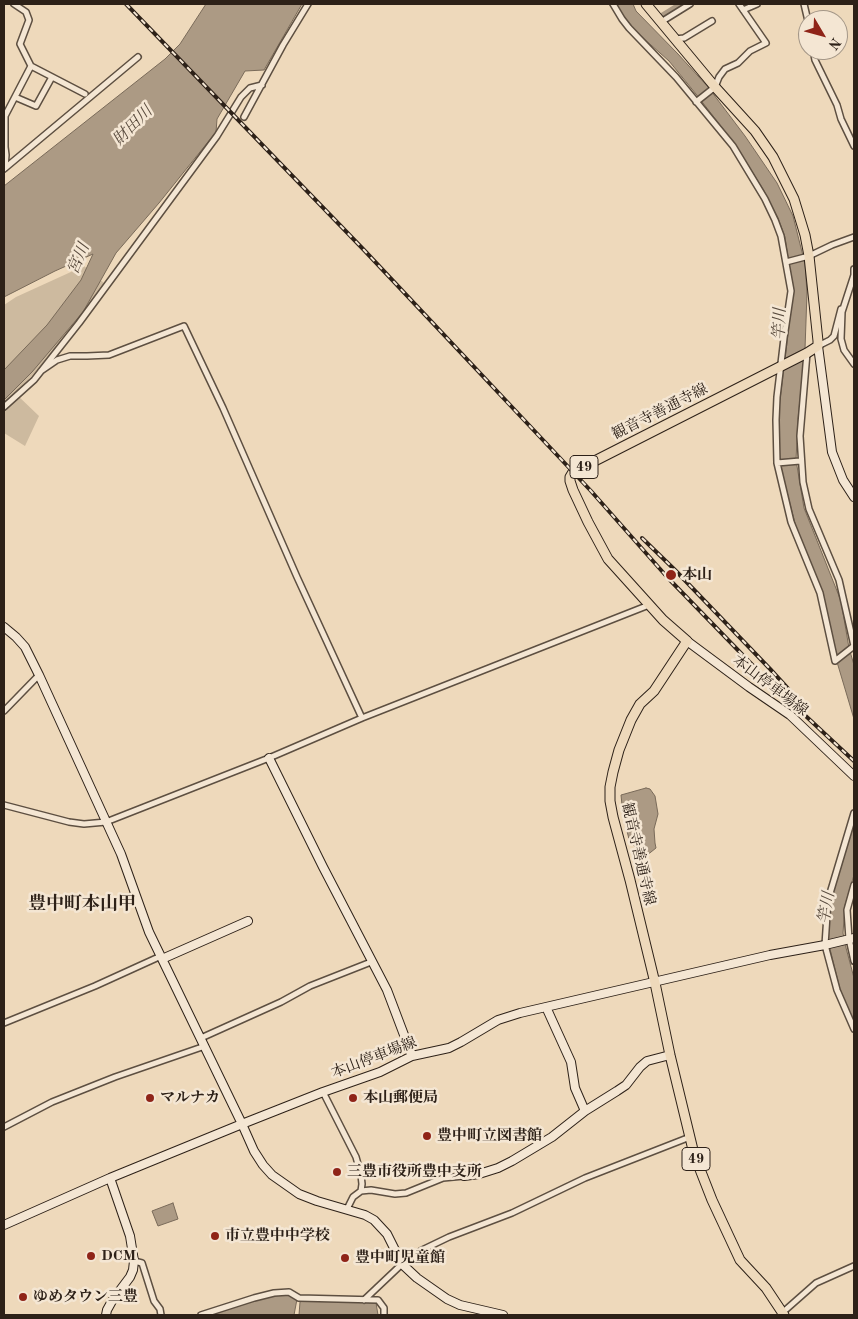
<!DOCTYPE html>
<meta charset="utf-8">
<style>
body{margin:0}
#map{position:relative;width:858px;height:1319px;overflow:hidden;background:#eed9bb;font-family:"Old Standard TT",serif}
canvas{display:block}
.frame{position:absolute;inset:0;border:5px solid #2d2118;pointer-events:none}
.north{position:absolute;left:798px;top:10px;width:50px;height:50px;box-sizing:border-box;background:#f4e6d3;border:1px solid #a49788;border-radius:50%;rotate:127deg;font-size:14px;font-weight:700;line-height:20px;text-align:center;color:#2d2118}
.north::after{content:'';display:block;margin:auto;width:18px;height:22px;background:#8f2418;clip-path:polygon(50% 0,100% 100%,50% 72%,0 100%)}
</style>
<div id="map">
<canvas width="858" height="1319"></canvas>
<div class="frame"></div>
<div class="north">N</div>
</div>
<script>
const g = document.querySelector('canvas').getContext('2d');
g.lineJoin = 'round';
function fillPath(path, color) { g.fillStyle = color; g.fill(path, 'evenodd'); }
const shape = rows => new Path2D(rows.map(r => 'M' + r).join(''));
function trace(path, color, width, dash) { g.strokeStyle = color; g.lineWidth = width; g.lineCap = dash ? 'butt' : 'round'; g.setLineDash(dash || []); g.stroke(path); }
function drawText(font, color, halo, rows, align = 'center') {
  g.font = font + ' "Old Standard TT","Noto Serif JP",serif'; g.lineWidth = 5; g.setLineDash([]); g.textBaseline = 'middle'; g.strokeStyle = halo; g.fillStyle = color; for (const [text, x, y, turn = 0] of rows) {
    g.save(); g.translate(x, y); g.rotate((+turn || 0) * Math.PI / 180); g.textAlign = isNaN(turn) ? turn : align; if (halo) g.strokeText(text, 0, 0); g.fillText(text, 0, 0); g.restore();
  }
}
const green = shape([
 [84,266,104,283,42,365,15,393,39,416,25,446,4,433,4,305,16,297]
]);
const water = shape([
 [206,4,302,4,264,70,245,71,217,119,216,132,159,203,116,253,83,312,32,372,4,400,4,370,47,325,81,280,93,254,55,271,4,297,4,186,165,59,180,44,206,4],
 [615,4,633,4,636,11,678,54,708,87,745,136,777,183,793,216,805,264,807,293,805,349,798,419,796,460,804,508,841,601,849,648,854,665,854,719,837,662,822,591,797,531,779,461,779,408,793,293,785,237,778,218,763,189,734,143,696,94,669,61,633,29,622,15,615,4],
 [646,788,650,789,655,796,658,814,654,829,655,843,656,848,646,856,635,847,629,839,623,815,621,795,646,788],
 [854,824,854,875,845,905,843,933,845,944,854,978,854,1024,840,989,827,937,831,900,854,824],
 [173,1203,178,1219,158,1226,152,1211,173,1203],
 [279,1295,289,1295,297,1299,294,1315,210,1315,260,1299,279,1295],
 [303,1300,376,1303,378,1315,299,1315,300,1302,303,1300]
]);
const river = shape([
 [664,17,685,4]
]);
const street = shape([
 [14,4,26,12,29,20,20,44,31,66,85,94],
 [613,4,622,19,629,28,676,77,733,146,765,199,775,220,781,236,791,291,784,338,777,397,776,420,777,463,791,522,820,593,835,661,854,646,839,580,809,509,803,482,800,436,807,353],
 [804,4,808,21],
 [743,10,757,4],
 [661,22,690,4],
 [675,39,684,38,712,21],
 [813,50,815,60,837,105,841,119,854,146],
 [15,97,36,106,52,77],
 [696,102,715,87,719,77,725,69,738,63,750,51,766,43,739,4],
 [244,117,283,45,308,4],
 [4,147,5,147,6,155,5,168],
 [5,147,5,116,31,66],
 [4,169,138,57],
 [786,262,809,256,832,245,854,237],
 [854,269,854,275,842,312,841,339,844,350,854,364],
 [818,346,830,340,834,336,841,309],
 [41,371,57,360,70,356,87,356,109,355,184,326,223,408,297,577,362,718],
 [4,407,34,380,79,323,217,136,241,97,250,88,262,85],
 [777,463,800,461],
 [4,711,39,675],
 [4,805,69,822,84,824,106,822,269,758,362,718,649,605],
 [854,813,828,900,825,945,837,990,854,1029],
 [854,885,847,910,849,939,854,961],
 [4,1023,95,986,161,956],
 [201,1038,281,1002,310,986,371,962],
 [323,1092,356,1157,361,1175,362,1184,361,1191],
 [4,1127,52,1102,115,1077,205,1046],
 [347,1209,353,1197,361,1191,371,1190,395,1194,406,1193,443,1178,464,1176],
 [134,1261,142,1263,154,1301,160,1309,161,1315],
 [364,1300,402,1264,422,1250,449,1237,512,1213,585,1178,690,1137],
 [782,1313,816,1283,854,1266],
 [201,1315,254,1298,274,1293,289,1292,299,1298,378,1300,384,1308,384,1315]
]);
const secondary = shape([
 [818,346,832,452,843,480,854,497],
 [4,627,16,637,25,647,39,675,121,854,149,932,242,1124,254,1151,263,1165,272,1175,299,1194,317,1201,365,1215,374,1220,387,1234,402,1264,417,1278,447,1299,460,1305,503,1315],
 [687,641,749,687,790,715,854,776],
 [269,758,323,867,387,990,412,1056],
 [162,959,248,921],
 [546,1007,571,1062,575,1088,585,1111],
 [464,1176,479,1174,498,1168,512,1161,552,1137,585,1111,617,1091,626,1085,640,1067,647,1061,670,1055],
 [4,1225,110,1178,242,1124,323,1092,380,1072,412,1056,449,1048,461,1042,498,1020,520,1013,770,955,825,945,854,938],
 [106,1315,107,1310,112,1301,130,1277,133,1270,134,1261,130,1236,110,1178]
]);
const primary = shape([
 [646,4,715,87,755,131,773,157,794,199,805,235,809,256,818,341,818,346,807,353,573,472,570,477,570,481,573,490,588,522,608,559,663,620,687,641,654,691,640,704,631,720,619,750,613,772,610,787,610,801,613,817,630,880,655,983,670,1055,694,1154,712,1200,740,1260,766,1288,784,1315]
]);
const rail = shape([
 [126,4,364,250,591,491,668,578,765,678,854,761],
 [642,538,675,570,771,670,805,707]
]);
const markers = [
 [671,575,6,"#8f2418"],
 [150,1098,5,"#8f2418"],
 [353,1098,5,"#8f2418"],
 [427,1136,5,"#8f2418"],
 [337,1172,5,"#8f2418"],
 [215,1236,5,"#8f2418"],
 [91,1256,5,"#8f2418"],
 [345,1258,5,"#8f2418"],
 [23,1297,5,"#8f2418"]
];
const shields = [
 [584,467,28],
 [696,1159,28]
];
const shieldNames = [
 ["49",584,467],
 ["49",696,1159]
];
const streetNames = [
 ["観音寺善通寺線",660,412,-27],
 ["本山停車場線",770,686,37],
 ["観音寺善通寺線",638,854,77],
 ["本山停車場線",374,1058,-21]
];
const poiNames = [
 ["本山",682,575],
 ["マルナカ",160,1098],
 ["本山郵便局",363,1098],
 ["豊中町立図書館",437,1136],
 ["三豊市役所豊中支所",347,1172],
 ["市立豊中中学校",225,1236],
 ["DCM",101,1256],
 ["豊中町児童館",355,1258],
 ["ゆめタウン三豊",33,1297]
];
const waterNames = [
 ["財田川",133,126,-45],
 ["宮川",79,259,-67],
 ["竿川",780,324,-88],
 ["竿川",827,908,-80]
];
const quarterNames = [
 ["豊中町本山甲",82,904]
];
fillPath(green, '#cdba9f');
fillPath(water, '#ac9a84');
trace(water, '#796a59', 1);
trace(river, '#ac9a84', 10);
trace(street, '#5d4f41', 8);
trace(secondary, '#2d2118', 10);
trace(primary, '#2d2118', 11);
trace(street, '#f4e6d3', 5);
trace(secondary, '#f4e6d3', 8);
trace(primary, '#eed9bb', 9);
trace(rail, '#2d2118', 4);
trace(rail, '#f4e6d3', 2, [5.5]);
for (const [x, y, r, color] of markers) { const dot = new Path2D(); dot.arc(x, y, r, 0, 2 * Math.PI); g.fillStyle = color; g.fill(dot); trace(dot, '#f4e6d3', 2); }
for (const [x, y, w] of shields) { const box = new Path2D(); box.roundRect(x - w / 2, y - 11.5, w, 23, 4); g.fillStyle = '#f4e6d3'; g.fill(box); trace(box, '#2d2118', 1); }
drawText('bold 14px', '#2d2118', null, shieldNames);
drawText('15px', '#2d2118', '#f4e6d3', streetNames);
drawText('bold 15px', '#2d2118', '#f4e6d3', poiNames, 'left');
drawText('italic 16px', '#594b3e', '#f4e6d3', waterNames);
drawText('bold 18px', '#2d2118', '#f4e6d3', quarterNames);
</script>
